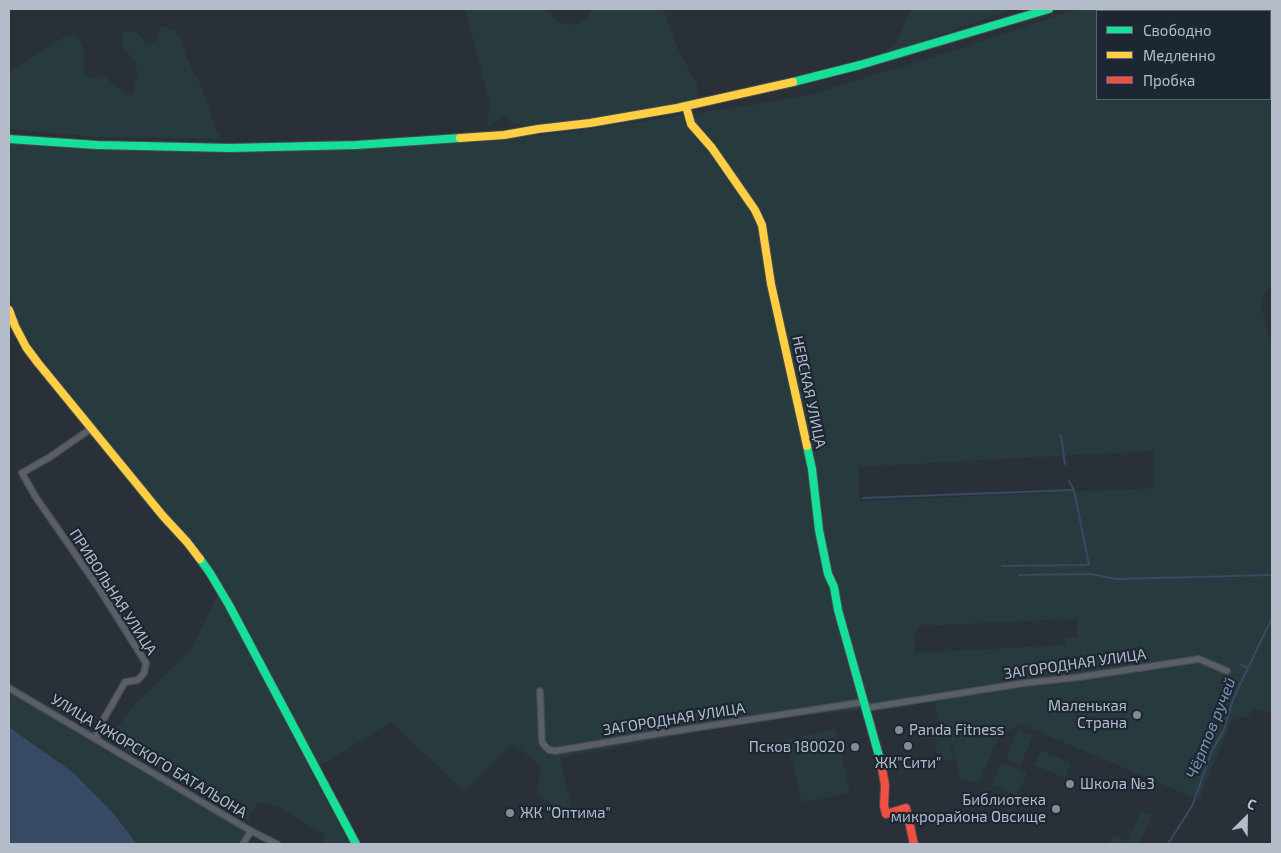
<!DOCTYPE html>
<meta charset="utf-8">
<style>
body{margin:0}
#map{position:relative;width:1281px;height:853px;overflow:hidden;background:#2a3038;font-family:"Exo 2",sans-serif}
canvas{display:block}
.frame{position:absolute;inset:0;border:10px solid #b4bcc9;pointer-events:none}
.legend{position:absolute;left:1096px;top:10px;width:175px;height:90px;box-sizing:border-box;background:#1d2633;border:1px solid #59626f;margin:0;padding:6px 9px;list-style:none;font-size:15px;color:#b4bcc9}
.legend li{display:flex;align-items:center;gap:10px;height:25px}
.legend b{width:25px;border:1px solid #59626f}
.north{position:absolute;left:1221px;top:793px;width:50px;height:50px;-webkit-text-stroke:4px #1d2633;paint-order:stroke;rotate:23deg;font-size:14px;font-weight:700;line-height:20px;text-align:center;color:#b4bcc9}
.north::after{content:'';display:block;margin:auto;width:18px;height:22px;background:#b4bcc9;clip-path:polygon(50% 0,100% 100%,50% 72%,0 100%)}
</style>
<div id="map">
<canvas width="1281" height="853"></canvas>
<div class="frame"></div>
<ul class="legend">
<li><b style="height:6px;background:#16e098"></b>Свободно</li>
<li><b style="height:6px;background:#ffcf43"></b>Медленно</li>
<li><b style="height:6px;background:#f24e42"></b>Пробка</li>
</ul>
<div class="north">С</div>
</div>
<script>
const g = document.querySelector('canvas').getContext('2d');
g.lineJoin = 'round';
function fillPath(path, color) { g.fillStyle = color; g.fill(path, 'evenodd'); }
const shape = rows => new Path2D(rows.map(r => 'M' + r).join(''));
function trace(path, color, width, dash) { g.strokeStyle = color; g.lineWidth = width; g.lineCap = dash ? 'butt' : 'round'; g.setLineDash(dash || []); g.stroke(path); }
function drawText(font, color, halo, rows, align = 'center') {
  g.font = font + ' "Exo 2",sans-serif'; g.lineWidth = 4.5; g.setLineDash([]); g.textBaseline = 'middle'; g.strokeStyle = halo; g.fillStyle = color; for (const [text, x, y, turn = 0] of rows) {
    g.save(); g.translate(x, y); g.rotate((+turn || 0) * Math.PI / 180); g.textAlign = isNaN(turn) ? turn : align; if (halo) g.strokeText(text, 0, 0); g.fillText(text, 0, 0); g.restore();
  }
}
const green = shape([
 [465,9,549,9,554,18,562,23,576,25,589,17,592,9,663,9,676,45,697,84,697,101,644,111,540,125,523,125,510,122,505,114,487,127,490,103],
 [910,9,1014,9,868,60,895,45,910,12],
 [1077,9,1257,9,1257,11,1097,11,1097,99,1270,99,1270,61,1272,71,1272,285,1260,300,1270,343,1272,343,1272,713,1254,708,1247,717,1233,718,1199,800,1020,724,998,738,979,783,961,779,949,736,943,736,934,700,869,709,763,720,560,758,575,822,570,821,565,812,537,794,541,767,527,754,511,744,464,791,391,722,327,762,317,765,234,604,214,569,94,424,32,346,18,322,9,297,9,143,203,152,433,145,562,133,758,104,810,95,961,48],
 [1153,451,1154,488,859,501,859,467],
 [1077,619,1078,637,1065,637,1065,645,915,653,914,639,918,626],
 [164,26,175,31,182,40,186,57,202,88,216,130,221,139,96,137,9,129,9,73,64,37,74,34,81,42,85,53,83,69,85,74,94,78,99,79,104,76,121,91,126,95,132,94,137,79,136,63,122,45,122,34,126,30,132,31,137,33,149,45,153,43,157,38,160,28],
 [218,593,350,844,321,844,325,835,279,807,258,802,248,821,107,740,137,702,159,681,192,649],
 [9,692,95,744,248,833,241,844,137,844,114,814,74,773,9,727],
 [938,725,941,738,948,736,954,759,944,761,942,753,939,754,937,752,935,746,938,745,936,739,933,738,929,739,927,729],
 [835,729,850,792,802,803,787,740],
 [1018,729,1033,735,1021,765,1006,759],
 [1041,750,1071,763,1065,778,1034,765],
 [1001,763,1027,773,1017,796,992,785],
 [1141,810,1152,815,1139,844,1109,844,1113,835,1128,841]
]);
const water = shape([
 [9,727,74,773,114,814,137,844,9,844]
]);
const stream = shape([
 [1061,435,1065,464],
 [863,498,1074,490],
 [1002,566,1089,565,1074,490,1069,481],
 [1019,575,1091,574,1116,579,1272,575],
 [1241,665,1248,668],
 [1168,844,1192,806,1212,751,1224,730,1234,697,1272,618]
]);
const street = shape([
 [92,428,50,457,22,473,35,496,100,590,146,663,144,673,138,680,125,682,101,724,97,732,97,740],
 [9,688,251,831,277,844],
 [540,691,542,741,543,744,549,750,555,751,662,733,864,702],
 [866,708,1025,683,1080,677,1199,659,1227,671],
 [243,844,251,831]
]);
const fast = shape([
 [1266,9,1267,11],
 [793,82,860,65,1049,9],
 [9,139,97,145,230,148,356,145,460,138],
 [807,446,812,469,819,530,828,574,834,587,838,610,881,763],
 [200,559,210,573,229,605,356,844]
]);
const slow = shape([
 [1270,24,1272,35],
 [686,106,691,124,712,148,755,210,762,225,771,284,807,446],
 [460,138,504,135,538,129,590,123,677,108,793,82],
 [9,310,15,326,26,347,38,363,163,516,187,542,200,559]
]);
const jam = shape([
 [881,763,885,785,884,806,886,814,906,808,914,844]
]);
const markers = [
 [1137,715,5,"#848b96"],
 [899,730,5,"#848b96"],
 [908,746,5,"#848b96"],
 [855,747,5,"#848b96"],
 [1070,784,5,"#848b96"],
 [1056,809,5,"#848b96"],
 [510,813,5,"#848b96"]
];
const streetNames = [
 ["НЕВСКАЯ УЛИЦА",809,392,78],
 ["ПРИВОЛЬНАЯ УЛИЦА",113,592,57],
 ["ЗАГОРОДНАЯ УЛИЦА",1075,664,-8],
 ["ЗАГОРОДНАЯ УЛИЦА",674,719,-9],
 ["УЛИЦА ИЖОРСКОГО БАТАЛЬОНА",149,756,31]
];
const poiNames = [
 ["Маленькая",1127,706],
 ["Страна",1127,723],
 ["Panda Fitness",909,730,"left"],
 ["Псков 180020",845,747],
 ["ЖК\"Сити\"",908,763,"center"],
 ["Школа №3",1080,784,"left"],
 ["Библиотека",1046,800],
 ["микрорайона Овсище",1046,817],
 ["ЖК \"Оптима\"",520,813,"left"]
];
const waterNames = [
 ["Чёртов ручей",1211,728,-68]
];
fillPath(green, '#273a3e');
fillPath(water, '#384963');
trace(stream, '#384963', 2);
trace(street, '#484c53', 8);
trace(fast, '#484c53', 10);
trace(slow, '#484c53', 10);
trace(jam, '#484c53', 10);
trace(street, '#5a5e66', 5.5);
trace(fast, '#16e098', 8);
trace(slow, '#ffcf43', 8);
trace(jam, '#f24e42', 8);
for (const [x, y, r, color] of markers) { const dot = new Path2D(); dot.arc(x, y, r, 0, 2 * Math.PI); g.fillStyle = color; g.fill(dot); trace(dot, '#1d2633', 2); }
drawText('15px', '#b4bcc9', '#1d2633', streetNames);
drawText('15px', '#b4bcc9', '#1d2633', poiNames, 'right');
drawText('italic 16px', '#7c92b1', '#1d2633', waterNames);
</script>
